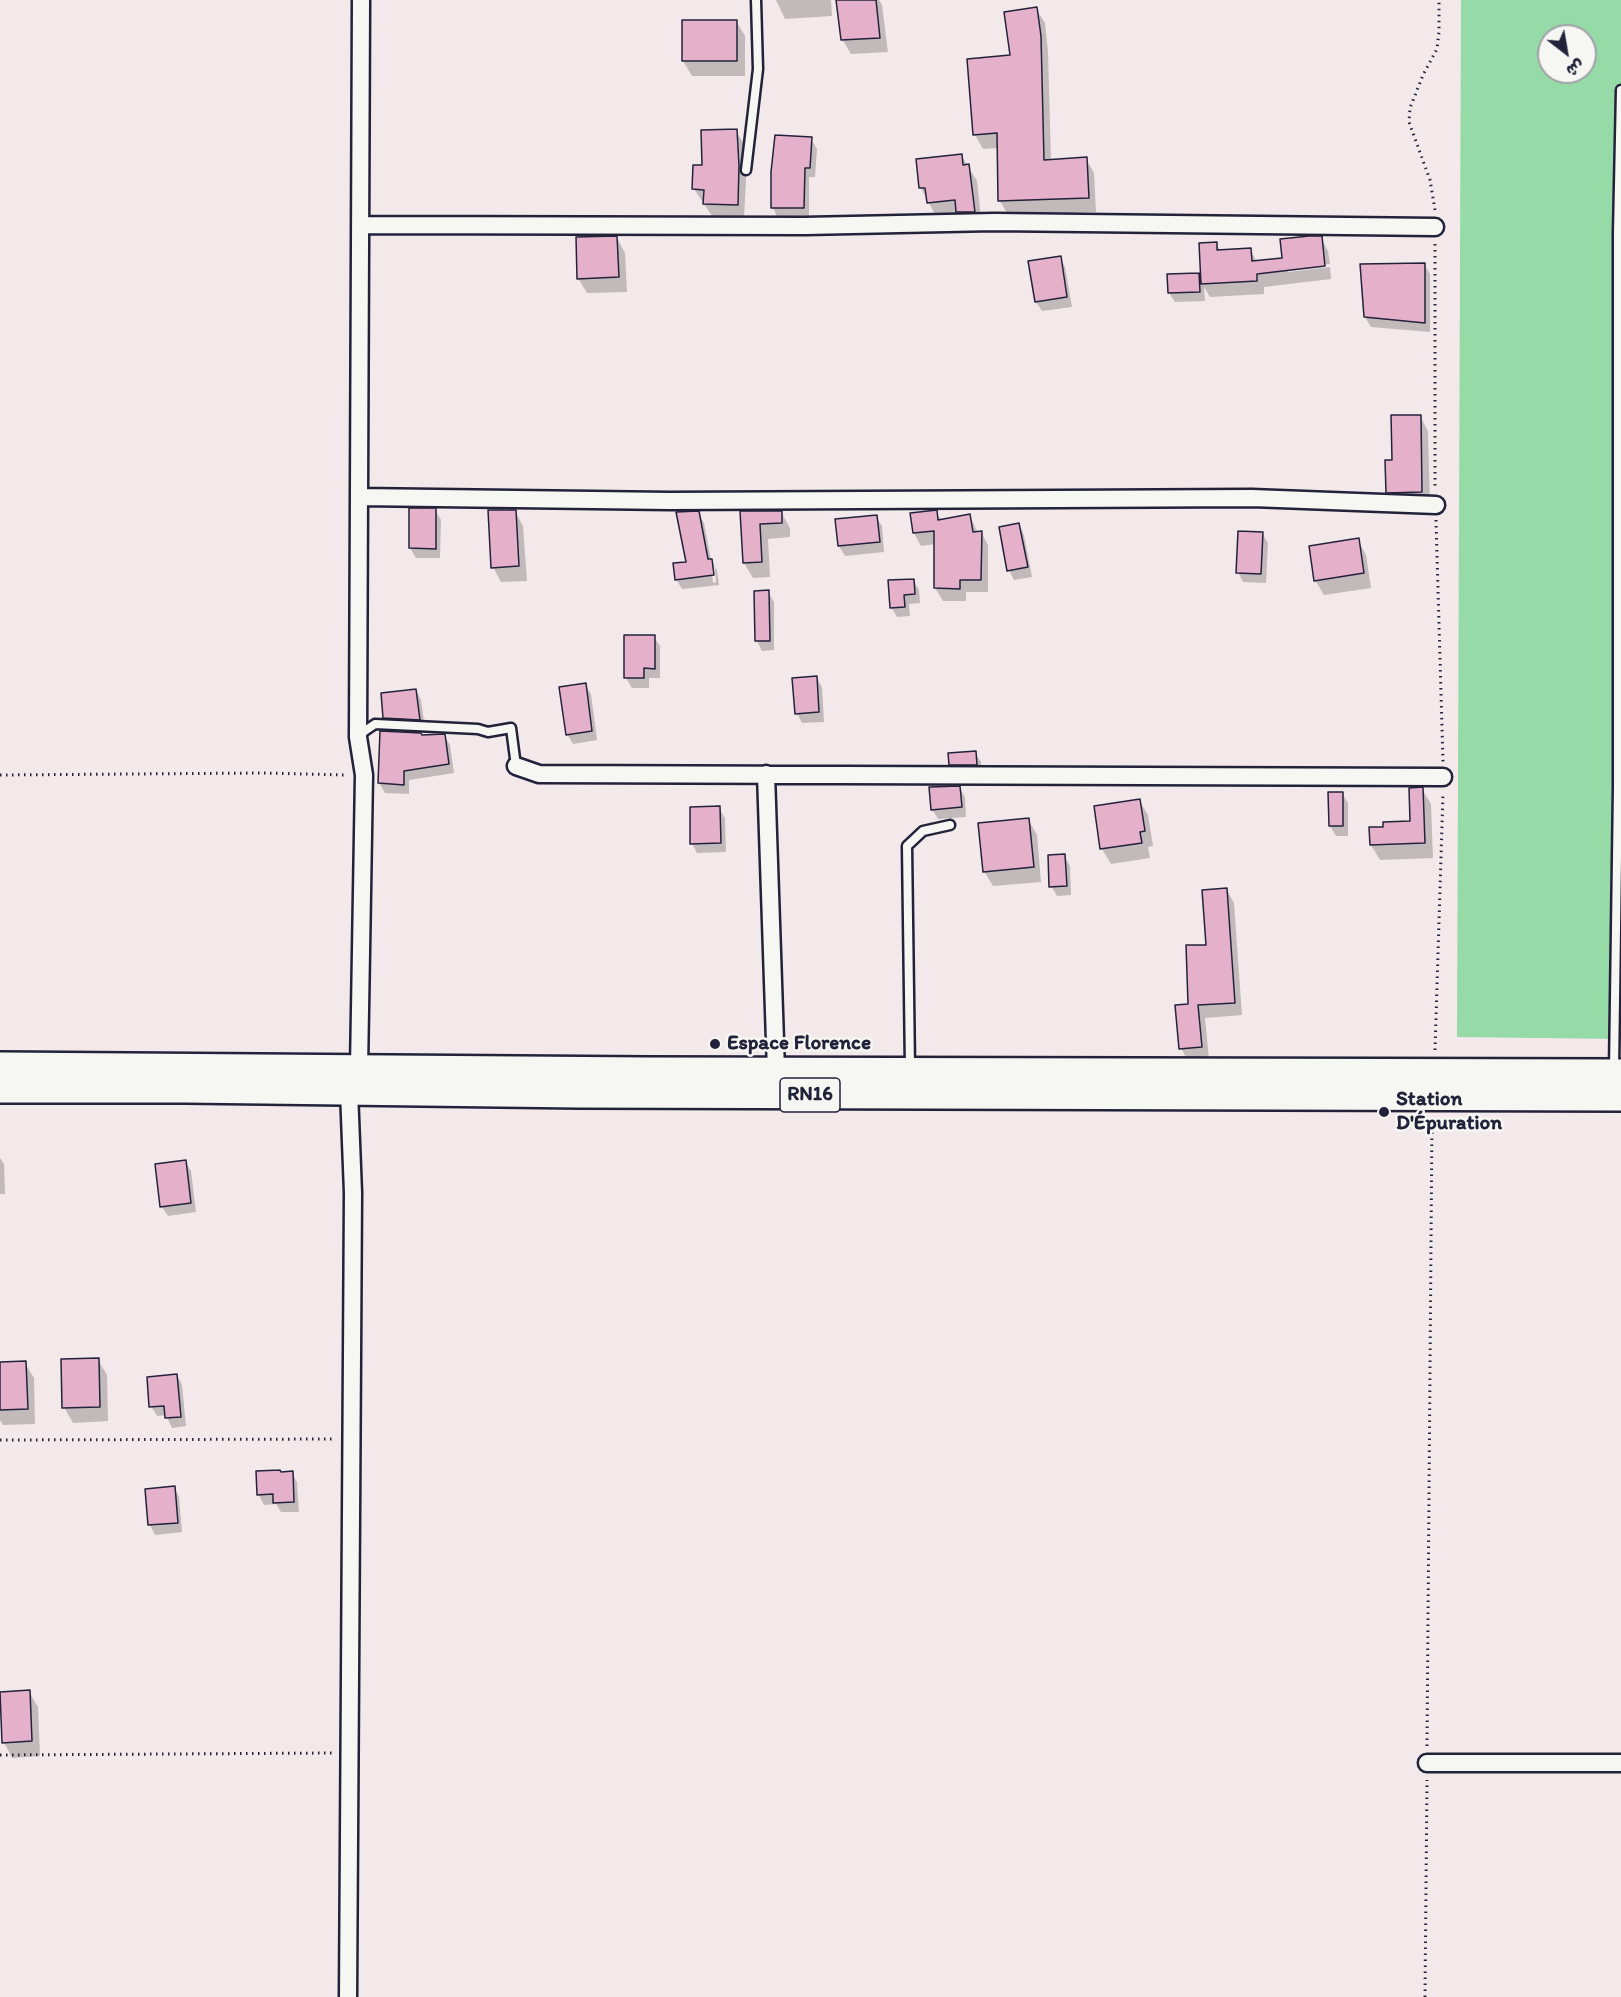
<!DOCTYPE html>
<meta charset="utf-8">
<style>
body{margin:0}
#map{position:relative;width:1621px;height:1997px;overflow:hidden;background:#f3e8ea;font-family:Itim,"Playpen Sans Arabic",sans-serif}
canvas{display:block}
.north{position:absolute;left:1537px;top:24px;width:60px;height:60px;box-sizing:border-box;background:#f6f6f2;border:2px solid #a1a1a9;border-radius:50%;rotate:149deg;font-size:16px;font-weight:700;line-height:24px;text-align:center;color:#22223b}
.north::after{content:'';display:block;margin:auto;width:21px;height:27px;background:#22223b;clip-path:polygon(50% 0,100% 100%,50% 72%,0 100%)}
</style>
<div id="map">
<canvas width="1621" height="1997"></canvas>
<div class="north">ش</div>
</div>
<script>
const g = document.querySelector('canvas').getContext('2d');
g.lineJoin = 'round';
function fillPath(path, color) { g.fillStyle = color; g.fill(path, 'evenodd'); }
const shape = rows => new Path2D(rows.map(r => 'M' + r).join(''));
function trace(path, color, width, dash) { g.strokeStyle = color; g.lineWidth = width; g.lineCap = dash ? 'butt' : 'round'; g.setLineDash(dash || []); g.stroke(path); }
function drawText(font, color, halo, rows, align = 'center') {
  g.font = font + ' Itim,sans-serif'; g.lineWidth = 5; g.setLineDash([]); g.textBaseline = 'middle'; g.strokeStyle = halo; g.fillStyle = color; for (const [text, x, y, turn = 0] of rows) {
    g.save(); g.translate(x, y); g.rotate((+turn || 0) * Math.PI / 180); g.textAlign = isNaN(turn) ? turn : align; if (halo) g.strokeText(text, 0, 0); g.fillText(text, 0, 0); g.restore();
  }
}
const green = shape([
 [1461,0,1621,0,1621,1039,1457,1037],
 [1549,36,1585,36,1585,72,1549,72]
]);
const shadow = shape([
 [776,0,831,0,832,16,785,19],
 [838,0,879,0,882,5,888,52,851,54,842,39],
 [1036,9,1045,23,1048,52,1051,161,1086,159,1094,173,1096,212,1008,215,1000,201,999,148,983,149,975,135],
 [736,21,745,36,745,76,692,76,683,61],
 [736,131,744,144,746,181,744,217,712,216,694,189,703,167],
 [811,139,817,149,815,177,809,177,809,218,778,218,773,208],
 [961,155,977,181,982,227,937,218,921,188],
 [617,238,625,253,627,292,587,293,578,278],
 [1321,238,1328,251,1330,264,1288,269,1288,272,1330,267,1331,279,1264,287,1264,294,1210,297,1204,287,1205,301,1175,302,1169,293,1198,274,1202,281,1216,243,1221,252,1250,250,1257,262,1283,260],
 [1060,258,1065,267,1072,307,1042,311,1036,302],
 [1424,264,1430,274,1430,332,1371,327,1365,317],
 [1420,416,1428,431,1430,507,1396,507,1387,492,1394,462],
 [435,510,441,520,440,558,416,558,410,548],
 [515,511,523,526,527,581,501,582,493,567],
 [781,512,790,528,790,537,768,539,770,577,753,578,744,563,741,513],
 [936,512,941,520,970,516,978,533,981,532,988,545,988,592,966,592,966,601,943,601,935,588,936,544,921,546,914,533,912,514],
 [698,513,704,523,711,560,717,570,719,585,682,589,676,579,688,563],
 [711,563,715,567,716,582,713,583],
 [876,517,882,526,884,552,845,556,839,546],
 [1019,525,1024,535,1032,577,1014,580,1009,570],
 [1262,533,1268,543,1266,583,1243,582,1238,572],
 [1358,540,1366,555,1371,588,1324,595,1315,580],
 [913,580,919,590,920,603,909,604,910,616,897,617,891,607],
 [768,592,774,602,774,650,762,651,757,641],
 [654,637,660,646,660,678,649,678,649,688,632,688,626,678],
 [816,677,822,687,824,722,802,723,797,713],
 [585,685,591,694,597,740,573,744,567,734],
 [416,690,421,700,425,729,390,727,385,718],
 [444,735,450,745,454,773,409,780,409,794,385,793,379,783,422,736],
 [975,753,981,762,981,774,956,774,950,764],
 [959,787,965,797,966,817,938,819,932,809],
 [1422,789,1431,804,1433,858,1380,860,1371,845,1384,828,1412,823],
 [1342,793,1348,803,1348,836,1336,836,1330,826],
 [1139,800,1148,815,1153,846,1148,847,1150,858,1111,864,1102,849],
 [719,808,725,818,726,852,697,853,692,843],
 [1028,819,1037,835,1041,882,993,886,984,871],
 [1064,856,1070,866,1071,895,1057,896,1051,886],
 [1227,890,1234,903,1242,1015,1205,1018,1209,1059,1188,1061,1181,1048,1190,1005],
 [0,1158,4,1164,5,1194,0,1194],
 [185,1161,191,1171,196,1212,168,1216,162,1207],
 [98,1360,107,1375,108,1421,73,1423,64,1407],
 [0,1363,25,1363,34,1378,35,1424,3,1425,0,1420],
 [177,1375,182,1385,186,1426,172,1428,166,1415,157,1416,151,1406],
 [292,1473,297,1482,299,1512,281,1512,276,1504,264,1505,259,1495],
 [174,1487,179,1497,182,1532,155,1535,150,1525,146,1490],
 [29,1692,38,1707,40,1756,12,1758,4,1742]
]);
const building = shape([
 [836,0,876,0,880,38,841,40,836,0],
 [1037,7,1041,36,1044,160,1087,157,1089,198,998,201,997,133,973,135,967,59,1010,55,1004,12,1037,7],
 [682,20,737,20,737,61,682,61,682,20],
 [737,129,739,166,738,205,703,204,704,190,692,189,693,165,702,165,701,130,737,129],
 [775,135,812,137,810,168,805,168,804,208,771,208,771,172,775,135],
 [962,154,963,165,969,164,975,212,956,212,955,200,927,203,925,188,919,188,916,159,962,154],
 [617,236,619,277,577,279,576,237,617,236],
 [1309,236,1322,236,1325,266,1257,274,1257,281,1201,284,1199,243,1217,242,1217,250,1251,248,1252,261,1282,258,1280,239,1309,236],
 [1061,256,1067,297,1035,302,1028,261,1061,256],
 [1425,263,1425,323,1364,317,1360,264,1425,263],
 [1199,273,1200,292,1168,293,1167,274,1199,273],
 [1391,415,1421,415,1422,492,1386,493,1385,460,1392,460,1391,415],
 [409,508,436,508,436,549,409,548,409,508],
 [488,510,516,510,519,566,491,568,488,510],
 [937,510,938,520,970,514,973,532,982,531,981,580,960,580,960,589,934,588,934,531,913,533,910,513,937,510],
 [699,511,708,559,712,559,714,575,675,580,673,563,686,562,676,512,699,511],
 [740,511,782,511,782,523,760,524,762,562,743,563,740,511],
 [877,515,880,542,838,546,835,519,877,515],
 [1019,523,1028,567,1007,571,999,527,1019,523],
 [1238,531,1263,532,1261,574,1236,573,1238,531],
 [1359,538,1364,573,1314,581,1309,546,1359,538],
 [914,579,915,594,904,595,905,607,890,608,888,580,914,579],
 [769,590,770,641,755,641,754,591,769,590],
 [624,635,655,635,655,669,644,668,644,678,624,678,624,635],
 [817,676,819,712,795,714,792,678,817,676],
 [586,683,592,731,566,735,559,687,586,683],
 [416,689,420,720,383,718,381,693,416,689],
 [380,731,421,733,422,735,445,734,449,764,404,771,404,785,378,783,380,731],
 [976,751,977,765,949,765,948,753,976,751],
 [960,786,962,807,931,810,929,787,960,786],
 [1423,787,1425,843,1370,845,1369,827,1383,827,1383,822,1410,821,1409,788,1423,787],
 [1328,792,1343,792,1343,826,1329,826,1328,792],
 [1140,799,1145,831,1140,832,1142,843,1100,849,1094,806,1140,799],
 [720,806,721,843,690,844,690,807,720,806],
 [1029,818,1034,867,983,872,978,823,1029,818],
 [1065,854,1067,886,1049,887,1048,855,1065,854],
 [1227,888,1235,1003,1198,1005,1202,1047,1179,1049,1175,1005,1188,1004,1186,945,1206,945,1202,890,1227,888],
 [186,1160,191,1203,160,1207,155,1164,186,1160],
 [99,1358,100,1407,62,1408,61,1359,99,1358],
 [26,1361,28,1409,0,1410,0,1362,26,1361],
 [177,1374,181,1417,165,1418,164,1406,149,1407,147,1377,177,1374],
 [280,1470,281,1472,293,1471,294,1502,273,1503,273,1494,257,1495,256,1471,280,1470],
 [175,1486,178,1523,148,1525,145,1489,175,1486],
 [30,1690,32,1741,2,1743,0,1692,30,1690]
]);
const path = shape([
 [1435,210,1430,180,1409,122,1410,108,1423,75,1437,49,1439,32,1439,0],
 [1435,244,1435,489],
 [1436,520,1443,762],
 [0,775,263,773,347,775],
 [1435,1050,1443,793],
 [0,1440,334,1439],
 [1427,1746,1432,1117],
 [0,1755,334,1753],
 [1425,1997,1427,1780]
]);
const service = shape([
 [746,170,758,69,756,0],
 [359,735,375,724,478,729,488,732,511,728,516,766],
 [910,1068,907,846,923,831,950,825],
 [1614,1070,1618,787,1618,232,1621,90]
]);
const minor = shape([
 [361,225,805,226,994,222,1435,227],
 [359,497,670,501,1252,498,1436,505],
 [516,766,539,774,1443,777],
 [766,774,776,1071],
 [359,1068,364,775,358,737,361,0],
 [1427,1763,1621,1763],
 [348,1997,353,1193,349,1091]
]);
const trunk = shape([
 [0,1066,648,1071,1621,1073],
 [0,1089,185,1089,579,1094,1621,1097]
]);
const markers = [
 [715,1044,6,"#22223b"],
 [1384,1112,6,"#22223b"]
];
const shields = [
 [810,1095,60]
];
const shieldNames = [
 ["RN16",810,1095]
];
const poiNames = [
 ["Espace Florence",727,1044],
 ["Station",1396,1100],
 ["D'Épuration",1396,1124]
];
fillPath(green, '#95daa7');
fillPath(shadow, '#0003');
fillPath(building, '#e5b0ca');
trace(building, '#22223b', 1.5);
trace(service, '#22223b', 13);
trace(minor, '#22223b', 21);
trace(trunk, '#22223b', 32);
trace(path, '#22223b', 3, [1.5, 4.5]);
trace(service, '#f6f6f2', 8);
trace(minor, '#f6f6f2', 16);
trace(trunk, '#f6f6f2', 27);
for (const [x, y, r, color] of markers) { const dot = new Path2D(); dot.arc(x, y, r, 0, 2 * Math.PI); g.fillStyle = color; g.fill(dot); trace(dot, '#f6f6f2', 2); }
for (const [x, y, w] of shields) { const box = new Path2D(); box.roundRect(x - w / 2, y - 17, w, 34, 4.5); g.fillStyle = '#f6f6f2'; g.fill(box); trace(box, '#22223b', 1.5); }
drawText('bold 20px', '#22223b', null, shieldNames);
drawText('bold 21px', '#22223b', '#f6f6f2', poiNames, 'left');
</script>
